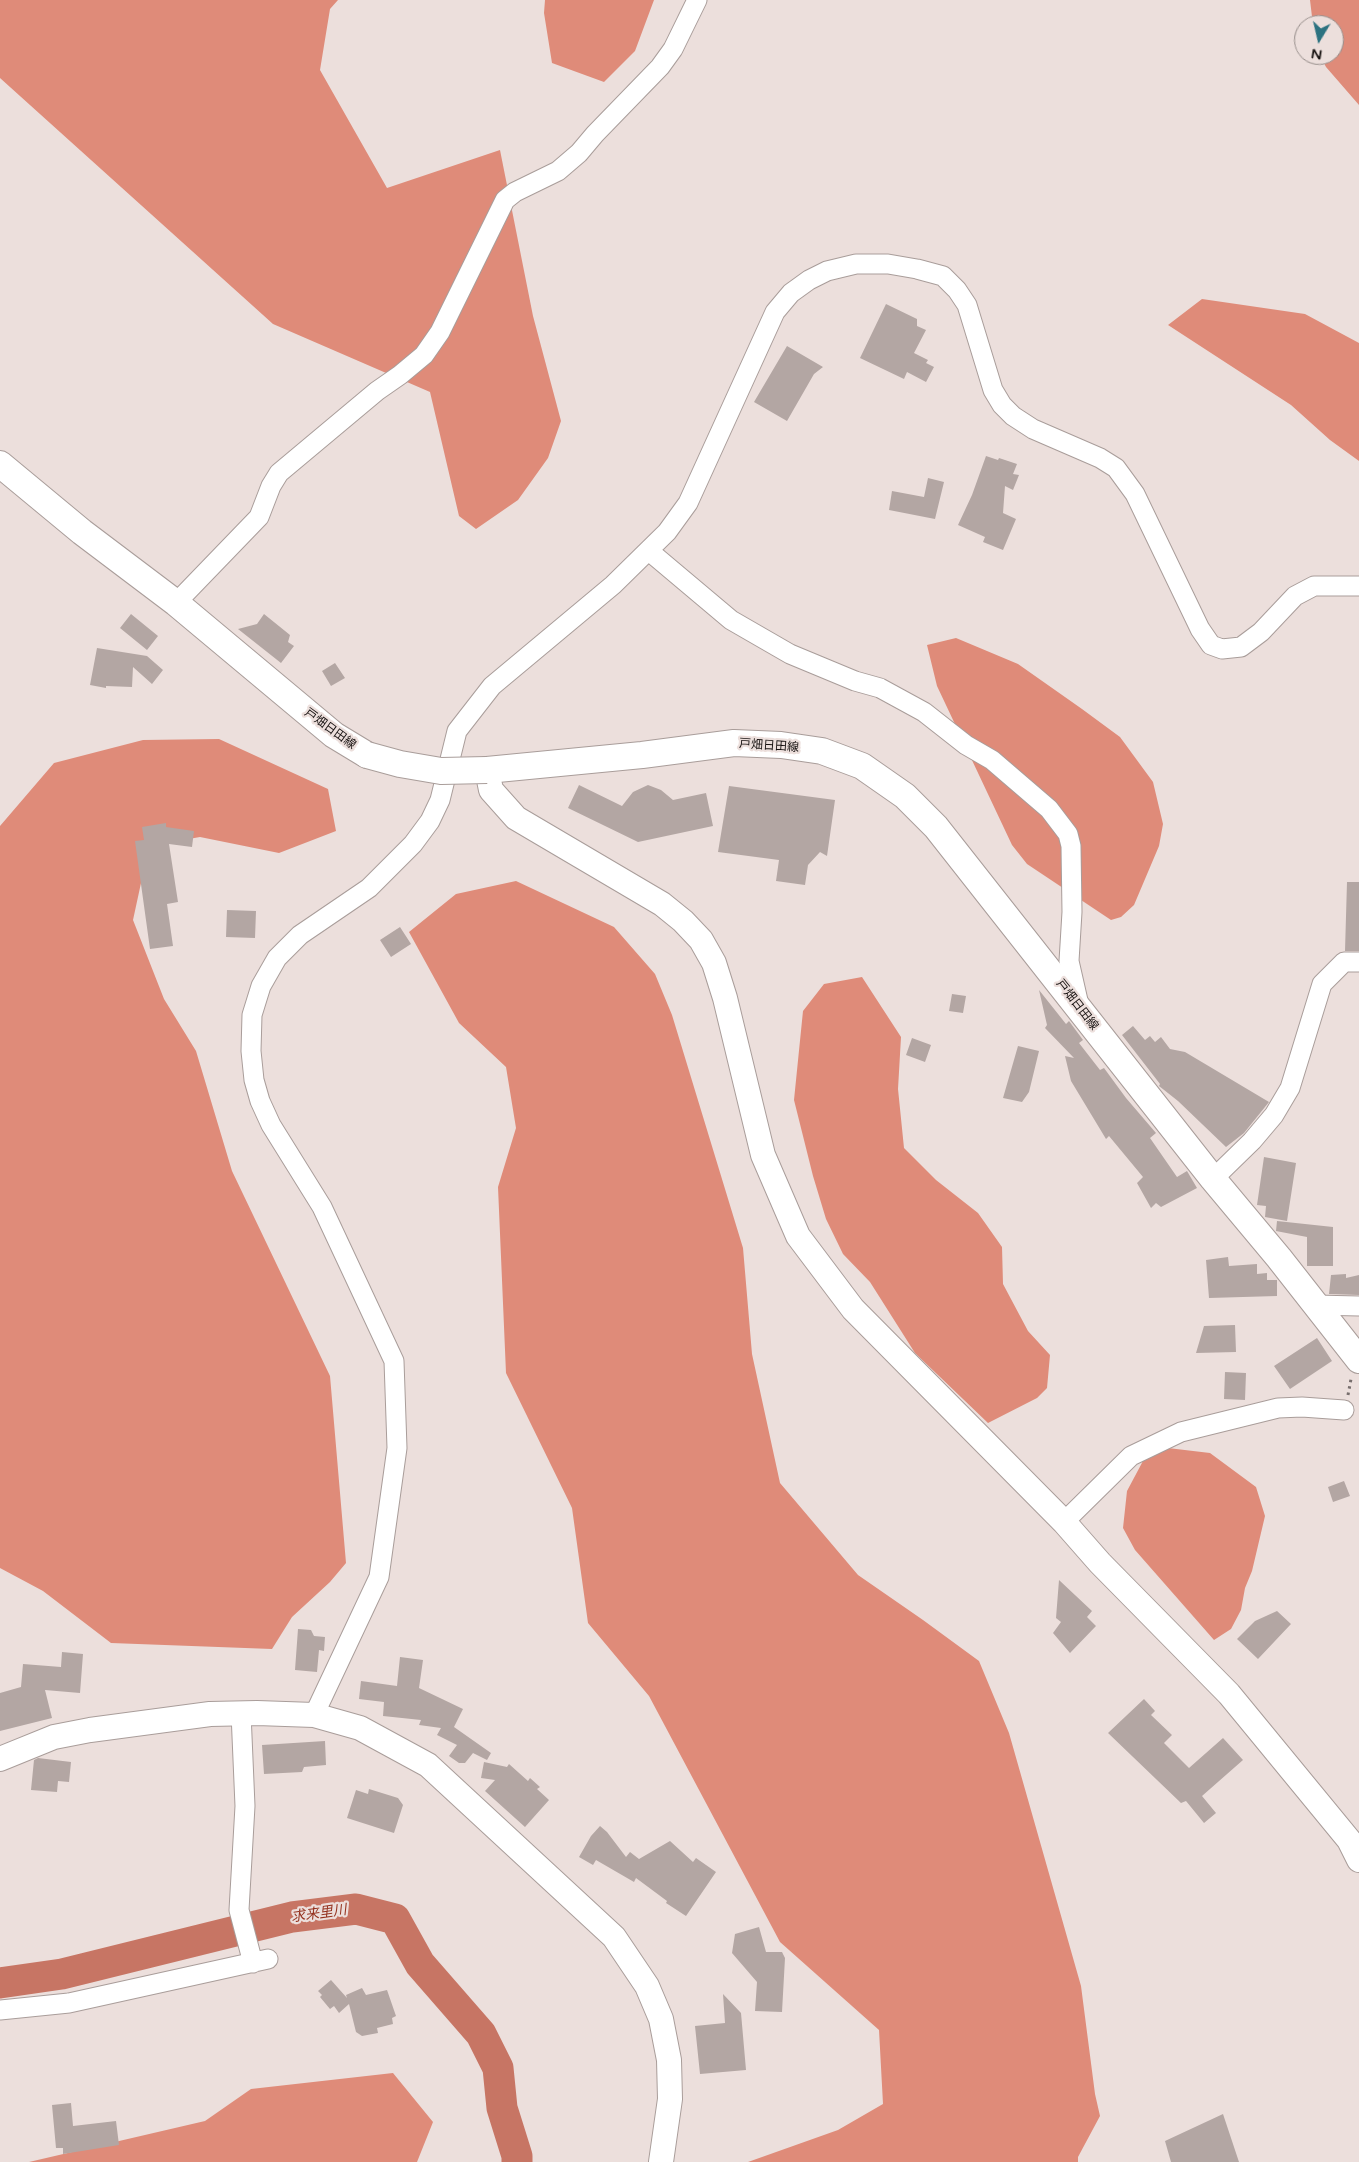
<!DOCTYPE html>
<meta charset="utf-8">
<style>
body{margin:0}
#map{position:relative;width:1359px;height:2162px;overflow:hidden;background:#ecdfdc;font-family:"Varela Round",sans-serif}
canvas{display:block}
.north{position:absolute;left:1294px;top:15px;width:50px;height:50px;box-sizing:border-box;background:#ecdfdc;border:1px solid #968d8a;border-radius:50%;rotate:189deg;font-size:14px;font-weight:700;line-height:20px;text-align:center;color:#161110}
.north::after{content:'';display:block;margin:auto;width:18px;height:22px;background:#2c7280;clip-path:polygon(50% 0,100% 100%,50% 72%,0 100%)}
</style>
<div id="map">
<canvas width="1359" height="2162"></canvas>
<div class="north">N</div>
</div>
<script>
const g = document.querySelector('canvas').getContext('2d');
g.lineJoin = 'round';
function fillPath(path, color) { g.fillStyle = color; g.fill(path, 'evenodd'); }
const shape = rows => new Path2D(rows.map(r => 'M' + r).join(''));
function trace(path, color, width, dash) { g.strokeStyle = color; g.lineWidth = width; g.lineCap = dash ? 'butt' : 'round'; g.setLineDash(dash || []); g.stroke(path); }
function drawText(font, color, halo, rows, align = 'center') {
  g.font = font + ' "Varela Round","Noto Sans JP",sans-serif'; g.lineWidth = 4.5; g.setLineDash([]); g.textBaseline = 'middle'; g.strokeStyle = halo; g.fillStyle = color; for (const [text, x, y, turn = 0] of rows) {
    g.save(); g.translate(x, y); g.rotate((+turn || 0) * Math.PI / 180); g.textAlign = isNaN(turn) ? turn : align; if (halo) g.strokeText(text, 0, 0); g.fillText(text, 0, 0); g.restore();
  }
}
const forest = shape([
 [0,0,338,0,330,9,320,70,387,188,500,150,533,316,561,421,548,458,518,500,476,529,459,516,430,392,273,324,0,78],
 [545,0,654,0,635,51,604,82,552,63,544,13],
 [1310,0,1359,0,1359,105,1326,67,1320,55,1334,55,1334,25,1313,25],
 [1202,299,1305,314,1359,343,1359,461,1330,440,1291,405,1168,325],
 [956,638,1018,664,1082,709,1120,737,1153,782,1163,824,1159,846,1134,905,1121,917,1111,920,1027,864,1012,845,937,686,927,645],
 [219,739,328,789,336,831,279,853,200,837,149,846,133,920,164,999,196,1051,232,1171,330,1376,346,1563,330,1582,292,1617,272,1649,111,1643,43,1591,0,1568,0,826,54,763,143,740],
 [516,881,614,927,655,974,672,1015,743,1248,752,1354,780,1483,858,1575,923,1620,979,1661,1009,1733,1081,1986,1095,2094,1100,2116,1078,2157,1078,2162,748,2162,838,2130,883,2104,879,2030,780,1942,649,1696,588,1623,572,1508,506,1373,498,1187,516,1128,506,1067,459,1023,409,932,456,894],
 [862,977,901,1037,898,1089,904,1148,936,1180,978,1213,1002,1247,1003,1284,1028,1331,1050,1355,1047,1388,1037,1398,988,1423,915,1353,870,1282,843,1254,826,1219,813,1176,794,1100,803,1011,824,984],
 [1151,1446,1210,1453,1256,1487,1265,1516,1252,1571,1245,1588,1241,1610,1231,1629,1214,1640,1135,1550,1123,1528,1127,1491],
 [393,2073,433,2122,417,2162,29,2162,205,2121,251,2089]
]);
const river = shape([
 [0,1983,62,1974,292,1917,356,1909,395,1919,420,1964,481,2034,498,2068,502,2108,517,2156,517,2162]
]);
const building = shape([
 [886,304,917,319,917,326,926,330,914,353,928,360,926,363,934,367,926,382,907,372,904,379,860,358],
 [787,346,823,367,814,374,787,421,754,402],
 [986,456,998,460,999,458,1017,464,1013,474,1019,475,1013,490,1005,486,1003,513,1016,519,1003,550,983,542,985,537,958,525,972,495],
 [928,478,944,482,935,519,889,510,892,491,924,497],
 [131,614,158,636,147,650,120,628],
 [264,614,290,635,288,642,294,646,281,663,238,629,257,624],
 [97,648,147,656,163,670,152,684,133,667,132,687,106,686,106,688,90,685],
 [335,663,345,678,331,686,322,671],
 [579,785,622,806,633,792,648,785,661,790,673,800,706,793,713,826,638,842,568,808],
 [729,786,835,800,827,856,820,852,808,865,805,885,776,881,779,860,718,852],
 [166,823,166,827,194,831,192,847,169,844,178,902,167,904,173,946,150,949,135,841,144,840,142,827],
 [1347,882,1359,882,1359,951,1345,951],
 [227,910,256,911,255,938,226,937],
 [400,927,411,944,391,957,380,940],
 [1039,990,1066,1024,1069,1021,1083,1040,1079,1043,1100,1070,1104,1068,1126,1098,1156,1133,1150,1138,1177,1177,1187,1171,1197,1188,1161,1207,1156,1203,1151,1208,1137,1183,1143,1177,1109,1136,1106,1139,1071,1081,1065,1056,1074,1058,1045,1028,1047,1025],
 [952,994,966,996,963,1013,949,1011],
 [1133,1026,1145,1040,1150,1036,1155,1042,1161,1037,1170,1049,1185,1052,1269,1102,1244,1133,1226,1147,1178,1101,1159,1086,1160,1084,1122,1035],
 [912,1038,931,1045,925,1062,906,1055],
 [1018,1046,1039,1051,1029,1092,1022,1102,1003,1098],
 [1264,1157,1296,1163,1287,1221,1265,1217,1266,1206,1257,1205],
 [1277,1221,1333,1227,1333,1266,1307,1266,1307,1237,1276,1231],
 [1228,1257,1229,1266,1257,1264,1257,1274,1267,1273,1267,1280,1277,1280,1277,1296,1209,1298,1206,1260],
 [1346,1274,1346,1278,1359,1275,1359,1295,1329,1294,1331,1275],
 [1235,1325,1236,1352,1196,1353,1204,1326],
 [1317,1338,1332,1361,1290,1389,1274,1366],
 [1225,1372,1246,1373,1245,1400,1224,1399],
 [1344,1481,1350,1496,1333,1502,1328,1487],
 [1059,1580,1092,1611,1087,1617,1096,1626,1070,1653,1053,1633,1061,1622,1056,1618],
 [1277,1611,1291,1624,1258,1659,1237,1639,1255,1621],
 [298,1629,311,1630,314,1636,325,1637,324,1651,319,1650,317,1672,295,1670],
 [62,1652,83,1654,80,1693,45,1690,52,1718,0,1731,0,1693,21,1687,23,1664,61,1667],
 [400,1657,423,1660,419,1688,463,1709,454,1727,491,1753,487,1760,473,1753,465,1763,459,1763,449,1756,457,1745,437,1735,441,1728,419,1725,421,1720,383,1716,384,1702,359,1699,361,1681,397,1686],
 [1144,1699,1155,1711,1151,1715,1172,1735,1164,1743,1189,1768,1223,1738,1243,1760,1202,1796,1216,1813,1204,1823,1186,1801,1181,1803,1108,1733],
 [325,1741,326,1765,304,1767,302,1772,264,1774,262,1745],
 [38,1758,71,1762,69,1782,58,1781,57,1792,31,1790,34,1760],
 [484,1762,507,1767,509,1764,528,1781,530,1778,540,1787,537,1789,549,1800,525,1827,485,1791,495,1780,481,1778],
 [369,1789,398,1798,403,1805,394,1833,347,1818,356,1790,368,1794],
 [600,1826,607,1832,626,1857,630,1852,639,1859,670,1841,693,1862,696,1858,716,1872,686,1916,666,1903,667,1901,636,1878,634,1882,596,1860,593,1865,579,1857,591,1836],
 [759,1927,766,1952,782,1952,785,1958,782,2012,755,2011,757,1982,732,1953,735,1934],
 [331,1980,347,1998,346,1995,362,1988,366,1995,387,1990,396,2016,392,2018,393,2024,377,2028,378,2033,362,2036,356,2032,349,2004,339,2013,334,2006,330,2009,320,1997,322,1995,318,1991],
 [723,1994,741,2013,746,2070,700,2074,695,2026,725,2023],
 [71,2103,73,2126,116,2121,119,2145,63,2154,63,2148,56,2148,52,2105],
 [1223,2114,1239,2162,1171,2162,1165,2141]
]);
const path = shape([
 [1348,1395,1351,1379]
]);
const minor = shape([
 [649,551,731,620,790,654,855,681,880,688,924,712,966,745,992,760,1049,809,1068,834,1071,846,1072,912,1069,961,1079,1005],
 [176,603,259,517,271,486,279,473,377,391,400,375,424,355,440,332,505,200,515,192,558,171,579,153,595,134,660,67,673,49,697,0],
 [1213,1179,1252,1141,1274,1115,1290,1088,1322,984,1344,962,1359,962],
 [1314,1305,1359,1306],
 [1064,1522,1131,1456,1181,1432,1278,1408,1302,1407,1344,1410],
 [241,1713,245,1806,239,1910,253,1963],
 [314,1715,379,1577,397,1448,394,1361,322,1207,271,1125,260,1101,254,1080,251,1051,252,1015,261,986,277,958,300,935,369,888,413,844,430,821,440,800,457,731,492,686,613,585,667,532,688,503,775,312,791,293,809,280,827,271,856,264,888,264,917,269,943,276,957,290,967,305,993,390,1002,405,1013,416,1033,429,1100,458,1116,468,1135,494,1200,629,1211,645,1222,649,1241,647,1261,632,1295,596,1314,586,1359,586],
 [0,2010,69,2003,268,1959]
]);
const tertiary = shape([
 [487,770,491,790,516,818,662,904,683,921,701,940,714,963,725,998,763,1155,798,1236,853,1309,1064,1522,1100,1563,1229,1694,1349,1840,1359,1860],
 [0,1759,54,1737,90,1730,210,1714,257,1713,314,1715,360,1728,428,1765,614,1937,647,1986,661,2019,669,2060,670,2099,661,2162]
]);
const secondary = shape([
 [0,464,82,532,176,603,334,735,367,755],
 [487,770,642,755,734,743,781,745,822,751,862,766,905,796,936,827,1213,1179,1279,1258,1359,1360]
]);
const secondaryBridge = shape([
 [367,755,400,764,441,771,487,770]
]);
const streetNames = [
 ["戸畑日田線",330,729,36],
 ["戸畑日田線",769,746,4],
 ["戸畑日田線",1077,1005,52]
];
const waterNames = [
 ["求来里川",319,1914,-8]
];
fillPath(forest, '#df8b79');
trace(river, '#c77564', 31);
fillPath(building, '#b3a6a3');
trace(minor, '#a99d9a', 21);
trace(tertiary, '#a99d9a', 26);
trace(secondary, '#a99d9a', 28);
trace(path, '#776e6d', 3, [2.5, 4]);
trace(minor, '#fff', 19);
trace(tertiary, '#fff', 24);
trace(secondary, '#fff', 26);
trace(secondaryBridge, '#a99d9a', 28, []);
trace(secondaryBridge, '#fff', 26);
drawText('12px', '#161110', '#ecdfdc', streetNames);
drawText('italic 14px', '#95321f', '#ecdfdc', waterNames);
</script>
